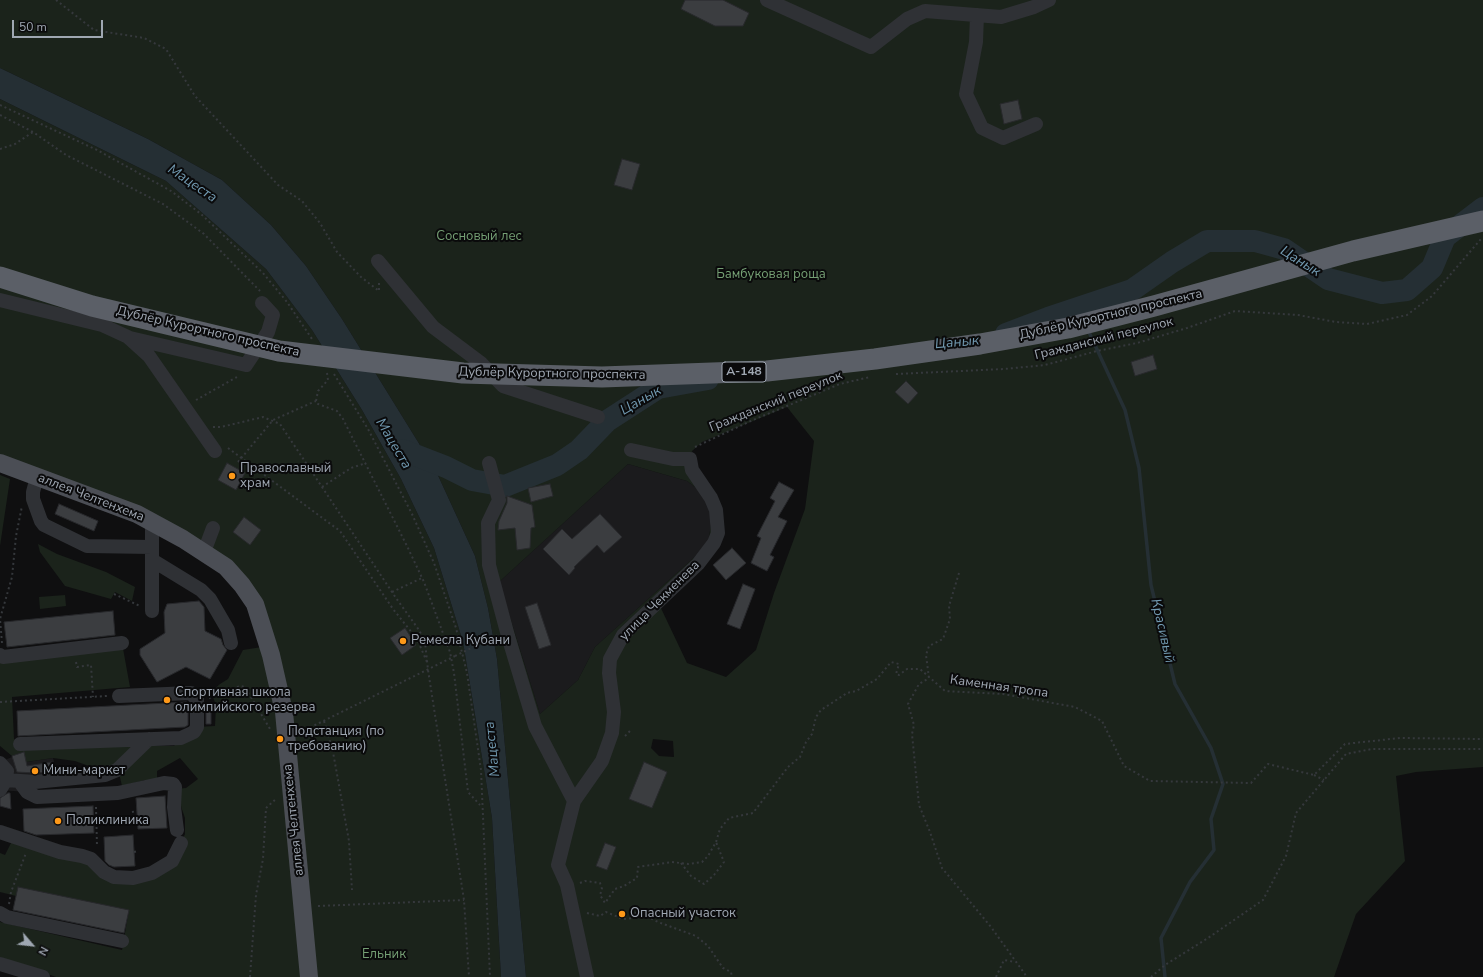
<!DOCTYPE html>
<meta charset="utf-8">
<style>
body{margin:0}
#map{position:relative;width:1483px;height:977px;overflow:hidden;background:#0f0f10;font-family:"Nunito Sans",sans-serif}
canvas{display:block}
.north{position:absolute;left:12px;top:925px;width:40px;height:40px;-webkit-text-stroke:3px #0a0a0b;paint-order:stroke;rotate:118deg;font-size:11px;font-weight:700;line-height:16px;text-align:center;color:#9fa7b2}
.north::after{content:'';display:block;margin:auto;width:14px;height:18px;background:#9fa7b2;clip-path:polygon(50% 0,100% 100%,50% 72%,0 100%)}
.scale{position:absolute;left:12px;top:20px;width:91px;height:18px;box-sizing:border-box;border:2px solid #9fa7b2;border-top:0;padding-left:5px;font-size:12px;line-height:14px;white-space:nowrap;color:#9fa7b2;-webkit-text-stroke:3px #0a0a0b;paint-order:stroke}
</style>
<div id="map">
<canvas width="1483" height="977"></canvas>
<div class="north">N</div>
<div class="scale">50 m</div>
</div>
<script>
const g = document.querySelector('canvas').getContext('2d');
g.lineJoin = 'round';
function fillPath(path, color) { g.fillStyle = color; g.fill(path, 'evenodd'); }
const shape = rows => new Path2D(rows.map(r => 'M' + r).join(''));
function trace(path, color, width, dash) { g.strokeStyle = color; g.lineWidth = width; g.lineCap = dash ? 'butt' : 'round'; g.setLineDash(dash || []); g.stroke(path); }
function drawText(font, color, halo, rows, align = 'center') {
  g.font = font + ' "Nunito Sans",sans-serif'; g.lineWidth = 4; g.setLineDash([]); g.textBaseline = 'middle'; g.strokeStyle = halo; g.fillStyle = color; for (const [text, x, y, turn = 0] of rows) {
    g.save(); g.translate(x, y); g.rotate((+turn || 0) * Math.PI / 180); g.textAlign = isNaN(turn) ? turn : align; if (halo) g.strokeText(text, 0, 0); g.fillText(text, 0, 0); g.restore();
  }
}
const built = shape([
 [628,464,687,481,702,492,713,510,708,545,595,647,578,680,540,714,499,582],
 [24,752,27,762,53,758,59,779,27,792,0,790,0,762]
]);
const green = shape([
 [0,0,1483,0,1483,767,1416,772,1396,776,1405,861,1356,914,1334,977,526,977,497,659,488,608,475,556,436,471,342,319,306,266,271,225,222,180,148,139,0,68],
 [787,407,814,441,805,509,774,593,756,650,726,677,687,663,658,602,698,564,714,543,718,533,716,510,711,498,690,464,692,451,702,442],
 [628,464,687,481,702,492,713,510,708,545,595,647,578,680,540,714,499,582],
 [653,739,673,741,674,757,659,756,651,748],
 [0,99,166,181,266,269,312,330,362,410,401,479,434,548,463,642,492,818,501,977,56,977,0,957,0,922,122,950,129,910,18,887,16,896,0,892,0,853,5,855,14,837,60,852,104,872,152,873,181,843,185,834,185,818,175,789,186,788,198,779,180,758,157,771,157,785,145,780,122,786,119,773,100,770,75,761,53,758,26,762,23,752,12,756,0,746,0,655,122,643,130,687,12,697,14,739,20,744,174,746,181,738,197,727,215,726,216,705,211,692,220,684,228,679,243,650,268,646,255,604,204,552,0,463],
 [0,475,10,479,0,546],
 [38,544,57,554,106,572,135,587,132,601,115,592,111,599,65,586,40,552],
 [65,595,66,606,40,609,39,597]
]);
const water = shape([
 [0,68,148,139,222,180,271,225,306,266,342,319,436,471,475,556,488,608,497,659,526,977,501,977,492,818,463,642,434,548,401,479,362,410,312,330,266,269,166,181,0,99]
]);
const stream = shape([
 [1077,308,1082,318],
 [1088,330,1125,410,1139,468,1151,585,1175,684,1211,748,1223,784,1211,819,1214,850,1190,882,1161,938,1165,977]
]);
const river = shape([
 [1006,334,1048,318,1132,290,1172,262,1207,241,1255,241,1284,249,1328,279,1382,293,1407,290,1432,268,1445,237,1483,208],
 [402,450,446,467,472,480,505,486,557,465,579,450,607,421,658,388,708,379]
]);
const building = shape([
 [685,0,723,0,749,13,743,26,715,26,681,9,685,0],
 [1018,100,1022,119,1004,124,1000,104,1018,100],
 [622,159,640,164,632,190,614,185,622,159],
 [1153,355,1157,369,1135,376,1131,362,1153,355],
 [906,381,918,393,908,404,895,392,906,381],
 [227,463,245,473,236,490,218,480,227,463],
 [779,482,794,490,778,517,787,521,770,555,774,557,767,571,751,563,761,538,757,536,775,501,770,498,779,482],
 [550,484,553,496,531,502,528,488,550,484],
 [507,496,532,505,535,527,531,528,530,548,517,550,515,528,498,530,499,521,507,503,507,496],
 [59,504,98,521,94,531,55,514,59,504],
 [600,514,622,537,604,553,597,545,574,567,575,568,569,575,543,549,562,529,572,539,600,514],
 [244,517,261,530,250,545,233,532,244,517],
 [732,548,746,563,726,580,713,565,732,548],
 [743,584,755,589,740,629,727,624,743,584],
 [199,601,204,607,205,631,221,639,223,645,227,650,210,679,186,667,157,682,140,655,140,649,165,633,164,612,167,604,199,601],
 [537,603,551,645,539,649,525,607,537,603],
 [113,611,115,635,7,647,4,622,113,611],
 [405,628,416,645,402,655,390,638,405,628],
 [186,702,186,705,188,705,188,725,185,727,18,736,17,711,186,702],
 [206,704,211,704,211,724,206,724,206,704],
 [24,752,27,766,52,762,54,772,35,773,17,772,12,756,24,752],
 [644,762,667,772,652,808,629,799,644,762],
 [8,793,10,793,11,809,0,806,0,798,8,793],
 [165,796,167,828,138,829,136,798,165,796],
 [93,806,94,833,36,835,24,831,23,809,93,806],
 [133,835,135,866,114,867,109,865,105,861,104,837,133,835],
 [605,843,616,847,607,870,596,866,605,843],
 [18,887,129,910,124,933,13,910,18,887]
]);
const path = shape([
 [56,0,94,30,144,38,166,49,195,96,278,185,302,201,320,223,337,252,361,277,379,291,379,282],
 [0,105,97,150,171,191,201,214,263,273,287,302,312,339],
 [0,115,33,132,66,155,163,204,204,234,260,291],
 [0,149,15,144,33,132],
 [327,373,328,380,318,391,316,401,318,404,337,411,343,419,407,546,424,582,450,652,454,673,468,792,480,805],
 [334,374,368,429,412,514,434,563,456,628,467,673,481,770,490,977],
 [896,374,1004,369,1045,365,1097,351,1137,343,1187,328,1235,311,1298,315,1336,322,1367,324,1407,315,1432,296,1481,239],
 [196,400,237,377],
 [213,427,221,427,263,417,280,424,396,598,419,630,425,642,428,670,464,900,469,977],
 [695,447,753,420,840,384,870,377],
 [228,448,340,531,393,609,417,639,427,662],
 [238,462,273,420,316,401],
 [322,487,351,468,366,463],
 [959,573,949,606,950,619,943,639,929,646,926,655,929,678,919,684,908,704,914,725,912,734,919,805,930,832,942,868,991,927,1027,977],
 [392,592,422,578],
 [114,594,140,606],
 [2,643,0,619,12,577,16,536,22,506],
 [76,662,77,667,91,665,93,697],
 [209,698,240,686,245,687,270,729],
 [0,702,107,696],
 [324,721,333,752,349,841,352,890],
 [301,732,455,656],
 [625,736,631,730],
 [1314,775,1324,780],
 [96,807,97,846],
 [132,812,137,811],
 [134,852,138,851],
 [681,863,691,876,704,884,714,875,724,862,716,842],
 [580,883,585,881,600,883,602,889,600,895,605,903,615,889,624,886,637,878,638,867,672,862,688,864,702,862,708,856,716,842,720,829,729,818,753,813,788,767,800,757,806,742,812,734,816,717,821,710,847,693,856,691,877,679,891,662,899,664,896,674,899,675,907,669,920,669,945,691,1003,694,1075,707,1102,721,1124,766,1150,781,1251,783,1268,764,1314,775,1345,744,1400,738,1483,739],
 [9,904,11,892,26,853],
 [318,906,464,900],
 [587,913,600,916,606,912,623,919,635,918,636,911,658,922,696,936,708,946,723,968,731,972,732,977],
 [250,977,256,895,263,859,266,808,277,798],
 [996,977,1004,960,1015,962],
 [1151,977,1165,965,1208,938,1263,900,1286,856,1296,813,1346,754,1372,749,1483,749]
]);
const minor = shape([
 [767,0,871,47,907,19,925,11,1001,17,1034,7,1049,0],
 [977,15,976,42,966,94,982,128,1003,138,1036,124],
 [378,261,433,327,481,363,503,386,598,417],
 [0,300,102,325,128,337,149,356,215,451],
 [130,338,246,365,268,332,273,315,262,303],
 [489,463,499,500,488,523,489,565,508,636,535,726,574,801],
 [37,477,33,492,33,499,41,521,44,525,87,546,152,547],
 [152,522,152,560,201,590,210,599,228,630,231,643],
 [204,552,213,528],
 [152,560,152,611],
 [0,655,3,657,122,643],
 [20,744,181,738,194,732,197,727,197,700,191,693,119,696],
 [0,763,7,771,6,780,0,790],
 [6,780,35,782,105,775,117,770,149,739],
 [19,781,27,792,37,797,118,793,164,783,173,784,175,787,174,807,177,830],
 [0,832,60,852,82,856,91,859,104,872,114,877,133,878,152,873,172,861,181,843],
 [0,913,7,917,122,941],
 [0,964,43,977],
 [587,977,567,885,558,865,574,801,602,761,612,733,614,712,609,673,610,659,623,635,698,564,714,543,718,533,716,510,711,498,692,470,690,459,673,459,631,450]
]);
const major = shape([
 [0,463,137,514,183,539,226,567,242,585,255,604,271,655,284,712,309,977]
]);
const pathBridge = shape([
 [455,656,498,635]
]);
const highwayBridge = shape([
 [0,277,92,306,279,351,463,373,602,377,767,371,875,359,980,344,1068,328,1154,306,1353,251,1483,221]
]);
const markers = [
 [232,476,4,"#fe9919"],
 [403,641,4,"#fe9919"],
 [167,700,4,"#fe9919"],
 [280,739,4,"#fe9919"],
 [35,771,4,"#fe9919"],
 [58,821,4,"#fe9919"],
 [622,914,4,"#fe9919"]
];
const shields = [
 [744,372,44]
];
const shieldNames = [
 ["А-148",744,372]
];
const parkNames = [
 ["Сосновый лес",479,237],
 ["Бамбуковая роща",771,275],
 ["Ельник",384,955]
];
const streetNames = [
 ["Дублёр Курортного проспекта",1111,315,-13],
 ["Дублёр Курортного проспекта",208,332,13],
 ["Гражданский переулок",1104,339,-14],
 ["Дублёр Курортного проспекта",552,374,1],
 ["Гражданский переулок",776,402,-22],
 ["аллея Челтенхема",91,498,21],
 ["улица Чекменева",660,601,-45],
 ["Каменная тропа",999,687,8],
 ["аллея Челтенхема",294,820,-96]
];
const poiNames = [
 ["Православный",240,469],
 ["храм",240,484],
 ["Ремесла Кубани",411,641],
 ["Спортивная школа",175,693],
 ["олимпийского резерва",175,708],
 ["Подстанция (по",288,732],
 ["требованию)",288,747],
 ["Мини-маркет",43,771],
 ["Поликлиника",66,821],
 ["Опасный участок",630,914]
];
const waterNames = [
 ["Мацеста",192,184,34],
 ["Цанык",1300,262,32],
 ["Цанык",957,343,-5],
 ["Цанык",641,401,-30],
 ["Мацеста",393,444,59],
 ["Красивый",1162,631,77],
 ["Мацеста",493,749,-96]
];
fillPath(built, '#1b1b1d');
fillPath(green, '#1b231b');
fillPath(water, '#252f34');
trace(stream, '#252f34', 3.5);
trace(river, '#252f34', 22);
fillPath(building, '#3b3d40');
trace(building, '#28292c', 1);
trace(path, '#35383c', 2, [2, 3]);
trace(minor, '#2f3135', 14);
trace(major, '#4b4e55', 18);
trace(pathBridge, '#35383c', 2, [2, 3]);
trace(highwayBridge, '#5b5f67', 21);
for (const [x, y, r, color] of markers) { const dot = new Path2D(); dot.arc(x, y, r, 0, 2 * Math.PI); g.fillStyle = color; g.fill(dot); trace(dot, '#0a0a0b', 1.5); }
for (const [x, y, w] of shields) { const box = new Path2D(); box.roundRect(x - w / 2, y - 10, w, 20, 3); g.fillStyle = '#0a0a0b'; g.fill(box); trace(box, '#9fa7b2', 1); }
drawText('bold 12px', '#9fa7b2', null, shieldNames);
drawText('13px', '#759f74', '#0a0a0b', parkNames);
drawText('13px', '#9fa7b2', '#0a0a0b', streetNames);
drawText('13px', '#9fa7b2', '#0a0a0b', poiNames, 'left');
drawText('italic 14px', '#729ab1', '#0a0a0b', waterNames);
</script>
